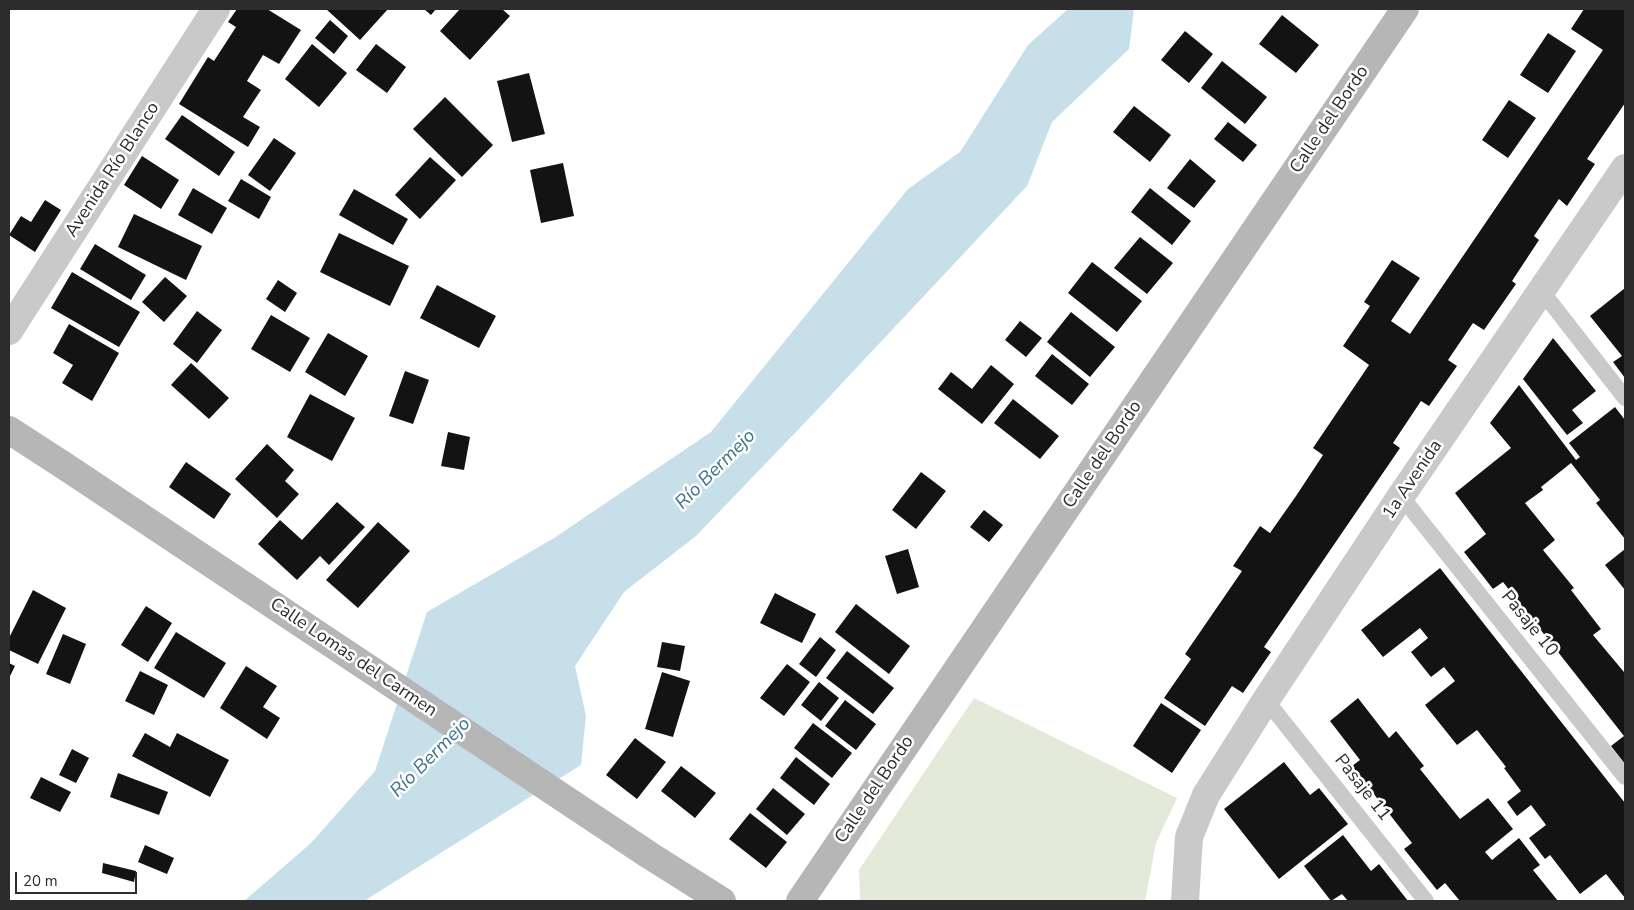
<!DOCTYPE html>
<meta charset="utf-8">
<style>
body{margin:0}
#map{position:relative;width:1634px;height:910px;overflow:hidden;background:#fff;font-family:"Nunito Sans",sans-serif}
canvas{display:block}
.frame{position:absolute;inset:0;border:10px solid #2c2c2c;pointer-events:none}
.scale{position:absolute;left:15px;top:872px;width:122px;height:22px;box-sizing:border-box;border:2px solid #2c2c2c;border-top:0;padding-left:6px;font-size:15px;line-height:18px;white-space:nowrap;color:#2c2c2c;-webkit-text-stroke:4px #fff;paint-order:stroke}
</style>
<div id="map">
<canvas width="1634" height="910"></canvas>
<div class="frame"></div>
<div class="scale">20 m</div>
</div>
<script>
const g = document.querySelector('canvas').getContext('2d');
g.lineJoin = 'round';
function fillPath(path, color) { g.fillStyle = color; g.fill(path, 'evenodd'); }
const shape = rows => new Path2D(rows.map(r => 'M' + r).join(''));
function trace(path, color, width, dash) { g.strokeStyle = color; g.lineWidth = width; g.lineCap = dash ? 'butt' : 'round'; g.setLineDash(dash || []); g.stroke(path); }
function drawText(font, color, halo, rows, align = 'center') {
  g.font = font + ' "Nunito Sans",sans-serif'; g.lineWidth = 5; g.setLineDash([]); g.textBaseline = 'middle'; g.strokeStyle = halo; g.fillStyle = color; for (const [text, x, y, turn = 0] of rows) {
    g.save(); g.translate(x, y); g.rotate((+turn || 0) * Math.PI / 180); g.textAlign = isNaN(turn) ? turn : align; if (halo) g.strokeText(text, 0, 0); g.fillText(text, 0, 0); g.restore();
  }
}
const green = shape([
 [974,698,1177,798,1156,843,1145,901,860,901,859,870]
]);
const water = shape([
 [1068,9,1134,9,1129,49,1052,122,1027,186,816,411,696,536,624,592,575,666,586,716,581,765,364,901,244,901,310,844,375,771,427,612,554,538,711,432,908,189,960,152,1028,45]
]);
const building = shape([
 [237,9,267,9,301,30,279,64,263,55,247,81,261,90,243,117,260,127,248,147,179,104,208,57,214,61,236,27,228,22],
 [326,9,388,9,360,40],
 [424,9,436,9,431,15],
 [460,9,502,9,510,16,470,60,440,31],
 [1584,9,1625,9,1625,103,1587,159,1595,164,1567,206,1559,199,1534,236,1539,240,1512,281,1516,284,1484,330,1473,323,1448,360,1457,366,1429,406,1421,401,1393,443,1400,448,1264,647,1271,652,1243,693,1232,686,1205,726,1164,698,1191,659,1185,654,1242,571,1233,566,1260,526,1270,533,1296,496,1323,455,1313,448,1369,365,1343,346,1370,306,1364,302,1392,260,1420,278,1391,321,1410,334,1603,50,1571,29],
 [1282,15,1319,45,1296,73,1259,44],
 [330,20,348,36,334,54,315,38],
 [1185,31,1213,54,1189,83,1161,60],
 [1548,33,1576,51,1548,93,1520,75],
 [312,44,347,73,319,107,285,79],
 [376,44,406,67,387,93,356,70],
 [1222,61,1267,97,1245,124,1201,88],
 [529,73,545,134,512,142,497,81],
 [445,97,493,145,462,177,413,129],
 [1509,100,1536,118,1508,158,1482,140],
 [1134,106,1171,135,1150,162,1113,132],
 [182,115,235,152,219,176,165,139],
 [1228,122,1257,145,1243,162,1214,139],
 [274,138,296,153,270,191,248,175],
 [142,156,179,180,161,209,124,185],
 [430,157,456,180,420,219,395,195],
 [1190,159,1216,181,1194,208,1167,188],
 [563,163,574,216,541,223,530,170],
 [241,179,271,197,259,219,228,201],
 [193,188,227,208,212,234,178,215],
 [1150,188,1191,221,1172,245,1131,212],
 [354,189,408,219,393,245,339,215],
 [45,200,61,210,35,252,9,235,21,216,31,222],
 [134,214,202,246,186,280,118,247],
 [339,233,409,266,390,306,320,272],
 [1140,237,1173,263,1147,294,1114,268],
 [95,244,146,275,131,300,80,269],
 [1092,262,1142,301,1117,332,1068,293],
 [72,272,140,312,119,347,51,308],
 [165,277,187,296,164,322,142,302],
 [278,280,297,293,285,312,266,299],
 [437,285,496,316,479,348,420,318],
 [1625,288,1625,378,1613,362,1622,356,1590,316],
 [197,311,222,330,197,363,173,344],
 [1071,312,1115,347,1090,377,1047,342],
 [271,315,310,338,290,372,251,349],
 [1020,321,1042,338,1026,357,1005,340],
 [69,324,119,353,92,401,62,383,73,365,53,353],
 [328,333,368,356,345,396,305,372],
 [1553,338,1596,391,1572,410,1583,423,1567,435,1523,379],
 [1052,354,1089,384,1072,405,1035,376],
 [191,363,229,398,209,419,171,385],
 [991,365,1014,384,982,424,938,389,951,372,972,389],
 [405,371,429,380,413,424,389,416],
 [1519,385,1576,460,1580,457,1569,443,1615,407,1625,420,1625,539,1596,503,1600,500,1571,463,1541,487,1543,490,1525,503,1555,540,1543,550,1574,588,1571,590,1601,629,1593,635,1624,672,1625,671,1625,764,1611,746,1624,736,1503,582,1493,589,1464,552,1486,534,1455,493,1511,448,1490,423],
 [310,394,355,418,332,461,287,437],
 [1013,399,1059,436,1040,459,994,423],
 [448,432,470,437,464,470,441,466],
 [267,444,294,470,285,481,299,494,277,518,235,479],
 [186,462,231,494,214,519,169,487],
 [921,472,946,491,916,529,892,510],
 [337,502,365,527,329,565,320,556,297,580,258,544,280,520,302,540],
 [984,510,1003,525,989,542,970,527],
 [378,522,410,551,358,608,326,580],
 [908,549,919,587,897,594,885,556],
 [1625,549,1625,590,1605,565],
 [1440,568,1625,803,1625,898,1606,874,1580,894,1550,855,1545,859,1529,838,1546,825,1531,805,1517,816,1507,802,1521,791,1504,768,1506,767,1477,730,1457,745,1425,705,1455,681,1444,667,1431,677,1411,652,1428,638,1420,628,1383,657,1361,630],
 [33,590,66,608,38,664,9,650,9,638],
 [775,593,816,614,802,643,760,623],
 [856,604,910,646,889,674,835,632],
 [146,606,172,623,148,662,121,645],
 [176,632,226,663,204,698,154,668],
 [63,634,86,644,70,684,46,674],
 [820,637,836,650,816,677,799,664],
 [662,642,685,646,680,671,657,667],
 [847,651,894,688,873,714,826,678],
 [9,663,15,666,9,678],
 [787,664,810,682,784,716,760,698],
 [246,666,277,686,263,707,280,718,267,739,220,708],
 [140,671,168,685,154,715,125,701],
 [662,672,690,681,673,737,645,729],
 [819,682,839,698,821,721,801,705],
 [1358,698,1389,738,1396,731,1424,766,1420,769,1460,819,1488,798,1513,829,1485,852,1492,860,1519,838,1540,865,1533,870,1558,901,1460,901,1445,883,1437,890,1404,849,1412,843,1352,766,1360,760,1330,721],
 [845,700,876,724,856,750,825,726],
 [1161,703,1201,730,1172,773,1133,746],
 [813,723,852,753,832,778,794,748],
 [145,733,170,747,177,733,229,760,210,797,132,756],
 [635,738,666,762,637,799,606,775],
 [72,749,89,758,76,783,59,775],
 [796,757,830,784,814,805,780,778],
 [1284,762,1310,795,1319,788,1348,824,1279,879,1224,809],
 [681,766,716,793,695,818,661,791],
 [118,773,168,792,159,815,110,797],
 [41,777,71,792,60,812,30,798],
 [773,788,805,814,787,835,756,809],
 [750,813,787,842,766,868,729,839],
 [1343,835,1371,871,1379,864,1408,901,1348,901,1342,894,1331,901,1304,866],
 [145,845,174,858,167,874,138,862],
 [103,863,136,871,134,882,102,873]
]);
const lane = shape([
 [1541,290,1625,398],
 [1401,496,1625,777],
 [1266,700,1426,901]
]);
const street = shape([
 [9,331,216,9],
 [1185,901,1189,837,1206,795,1266,700,1401,496,1625,168]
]);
const secondary = shape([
 [9,430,63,465,649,855,722,901],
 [800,901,1405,9]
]);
const streetNames = [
 ["Calle del Bordo",1330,120,-56],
 ["Avenida Río Blanco",113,170,-57],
 ["Calle del Bordo",1103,455,-56],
 ["1a Avenida",1413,480,-56],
 ["Pasaje 10",1529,624,51],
 ["Calle Lomas del Carmen",353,658,34],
 ["Pasaje 11",1362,788,52],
 ["Calle del Bordo",875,790,-56]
];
const waterNames = [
 ["Río Bermejo",716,470,-45],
 ["Río Bermejo",431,758,-45]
];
fillPath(green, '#e4eada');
fillPath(water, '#c7dfe9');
fillPath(building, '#131313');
trace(lane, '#c9c9c9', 16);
trace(street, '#c9c9c9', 28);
trace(secondary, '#b6b6b6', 28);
drawText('18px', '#2c2c2c', '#fff', streetNames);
drawText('italic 19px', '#3e748b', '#fff', waterNames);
</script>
